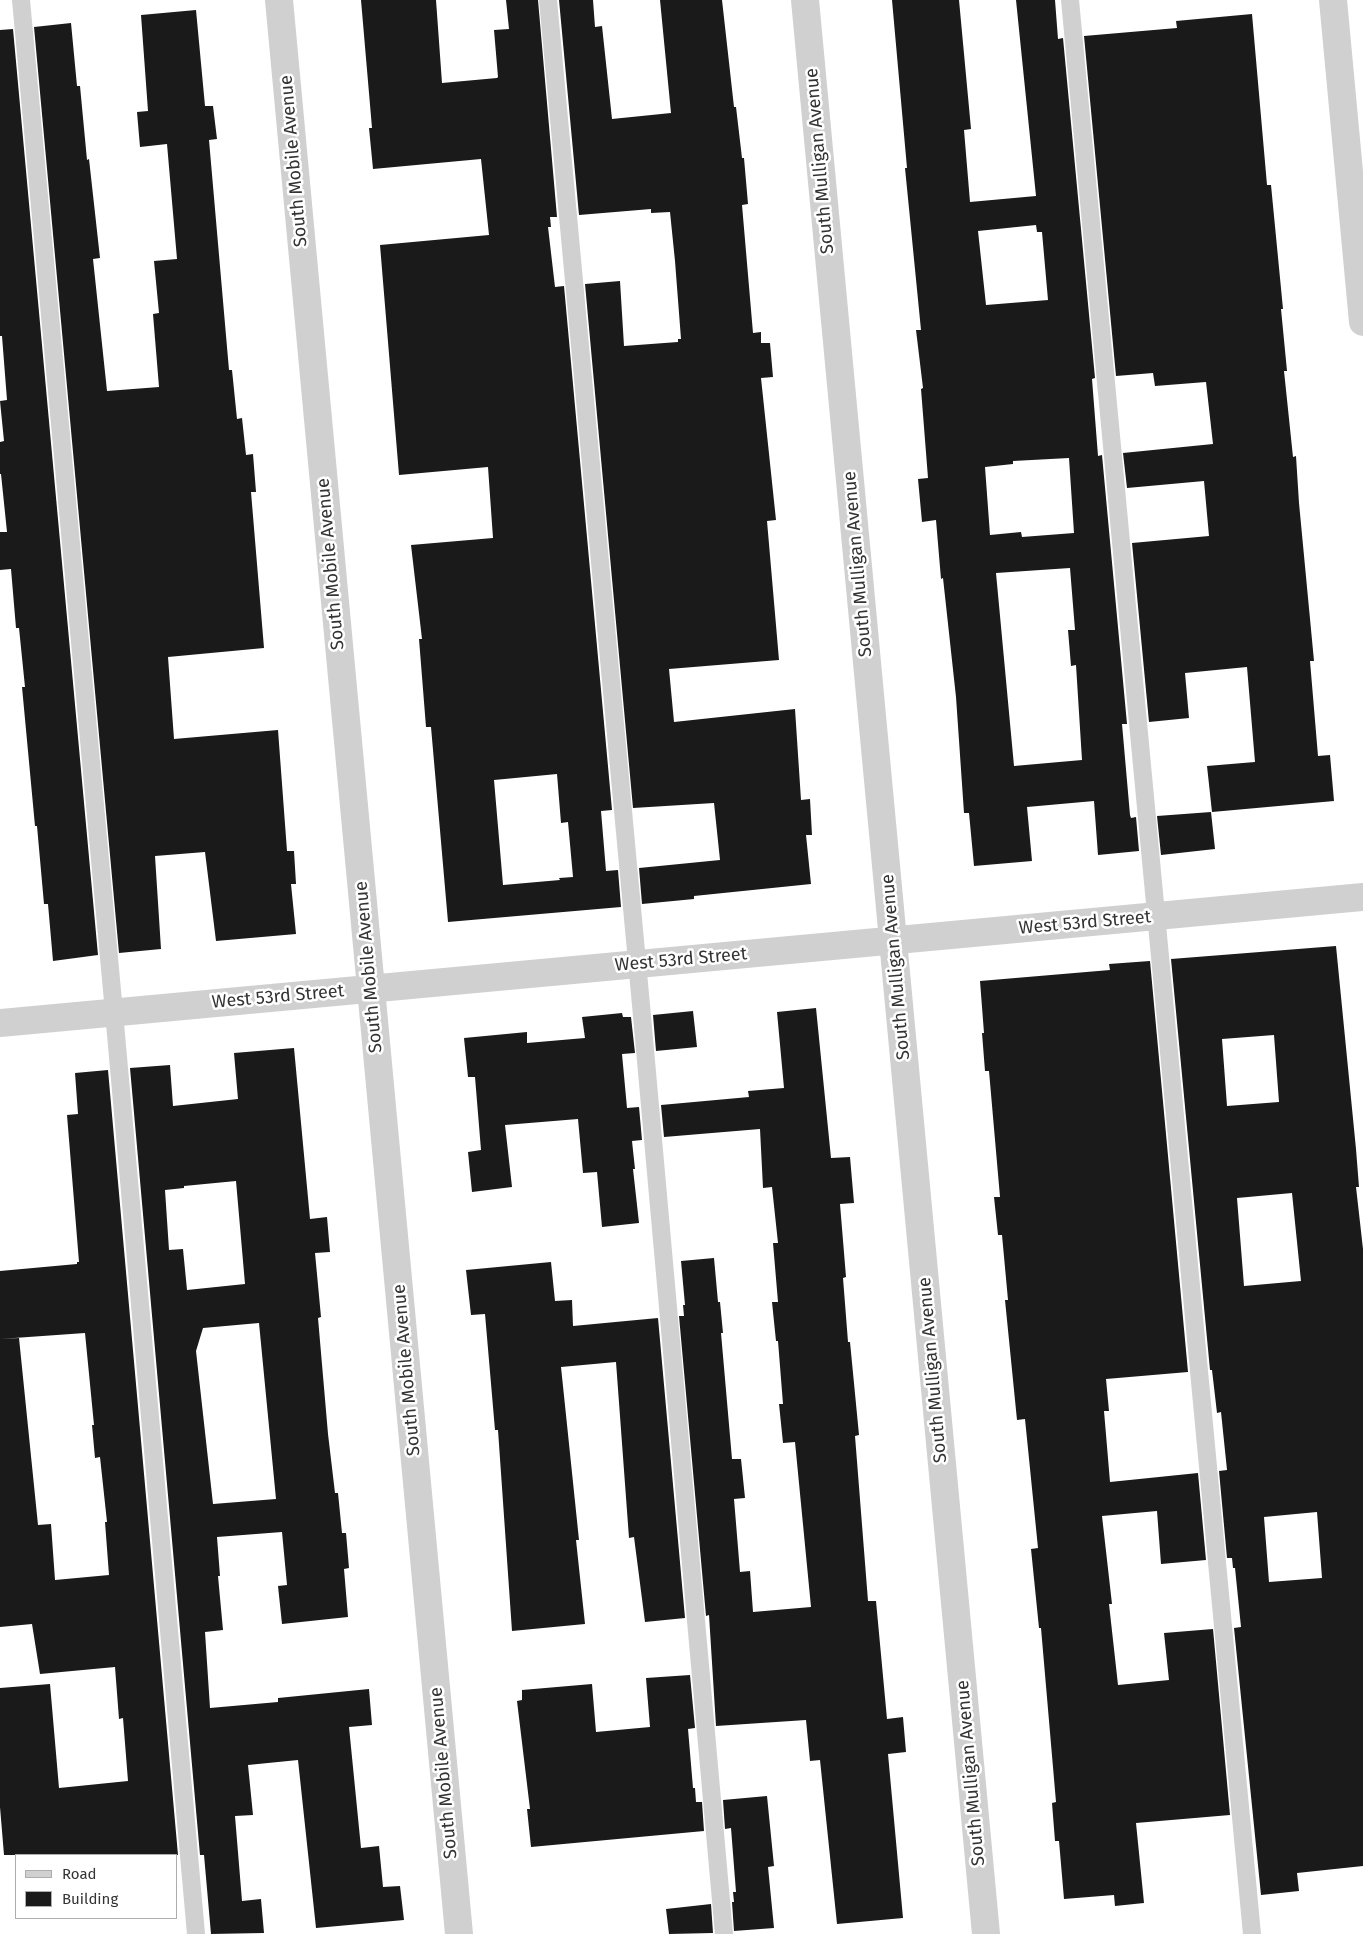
<!DOCTYPE html>
<style>
body{margin:0}
#map{position:relative;width:1363px;height:1934px;overflow:hidden;background:#fff;font-family:"Fira Sans",sans-serif}
canvas{display:block}
.legend{position:absolute;left:15px;top:1854px;width:162px;height:65px;box-sizing:border-box;background:#fff;border:1px solid #adadad;margin:0;padding:6px 9px;list-style:none;font-size:15px;color:#333}
.legend li{display:flex;align-items:center;gap:10px;height:25px}
.legend b{width:25px;border:1px solid #adadad}
</style>
<div id="map">
<canvas width="1363" height="1934"></canvas>
<ul class="legend">
<li><b style="height:6px;background:#d0d0d0"></b>Road</li>
<li><b style="height:14px;background:#1a1a1a"></b>Building</li>
</ul>
</div>
<script>
const g = document.querySelector('canvas').getContext('2d');
g.lineJoin = 'round';
function fillPath(path, color) { g.fillStyle = color; g.fill(path, 'evenodd'); }
const shape = rows => new Path2D(rows.map(r => 'M' + r).join(''));
function trace(path, color, width, dash) { g.strokeStyle = color; g.lineWidth = width; g.lineCap = dash ? 'butt' : 'round'; g.setLineDash(dash || []); g.stroke(path); }
function drawText(font, color, halo, rows, align = 'center') {
  g.font = font + ' "Fira Sans",sans-serif'; g.lineWidth = 5; g.setLineDash([]); g.textBaseline = 'middle'; g.strokeStyle = halo; g.fillStyle = color; for (const [text, x, y, turn = 0] of rows) {
    g.save(); g.translate(x, y); g.rotate((+turn || 0) * Math.PI / 180); g.textAlign = isNaN(turn) ? turn : align; if (halo) g.strokeText(text, 0, 0); g.fillText(text, 0, 0); g.restore();
  }
}
const building = shape([
 [361,0,436,0,442,83,497,78,498,77,494,30,509,29,506,0,538,0,557,217,550,217,551,227,548,227,555,287,564,286,612,810,601,811,606,871,618,870,621,907,448,922,431,727,426,727,419,639,422,639,411,545,493,538,488,467,399,475,380,245,489,235,481,159,373,169,369,128,372,128],
 [557,774,561,823,568,822,573,877,559,878,560,880,503,885,494,780],
 [559,0,593,0,595,27,602,26,612,119,671,113,660,0,722,0,734,107,736,107,742,158,744,158,748,204,742,205,753,333,761,332,761,343,770,343,773,377,761,378,776,520,767,521,779,660,669,669,674,722,795,709,801,800,810,799,812,835,806,835,811,884,694,896,694,899,642,904,639,868,720,860,714,803,633,808,585,284,620,281,624,346,678,342,678,339,681,339,675,261,670,212,651,213,651,209,579,215],
 [892,0,959,0,971,129,964,130,970,202,1036,196,1016,0,1055,0,1058,39,1063,38,1095,378,1092,379,1098,456,1102,455,1127,724,1122,724,1130,815,1131,818,1136,817,1139,851,1098,855,1094,801,1027,807,1032,861,974,866,969,813,964,813,956,697,943,578,941,579,936,520,922,522,918,479,928,478,921,389,923,388,916,330,921,330,905,168,907,168],
 [1036,225,1037,232,1042,232,1048,300,986,305,978,231],
 [1069,458,1074,533,1022,537,1021,532,990,535,985,467,1013,464,1013,461],
 [1070,568,1075,630,1068,630,1071,666,1076,665,1082,760,1014,766,996,573],
 [196,10,205,106,213,106,217,139,209,140,229,370,232,370,237,419,242,418,246,455,253,454,256,492,251,492,264,648,168,657,174,739,278,730,287,851,294,851,296,884,291,884,296,934,216,941,205,852,155,856,161,949,119,953,34,27,71,23,77,86,80,86,87,160,89,159,100,258,93,259,107,391,159,387,153,314,159,313,154,261,177,259,167,144,140,147,137,112,148,111,141,15],
 [1252,14,1267,185,1271,185,1283,309,1281,309,1287,371,1284,371,1293,457,1296,456,1299,503,1314,661,1310,661,1318,756,1330,755,1334,801,1212,812,1207,766,1255,762,1247,667,1185,673,1189,718,1149,722,1132,543,1209,536,1204,481,1127,488,1123,453,1213,444,1206,382,1155,386,1153,373,1116,376,1084,36,1177,28,1176,21],
 [13,29,98,955,53,961,48,904,44,904,37,826,35,826,22,687,25,687,19,628,16,628,11,569,0,570,0,532,7,532,1,474,0,474,0,442,4,441,0,401,7,400,2,336,0,336,0,30],
 [1211,812,1215,849,1161,855,1157,816],
 [1336,946,1356,1149,1359,1187,1356,1187,1363,1249,1363,1866,1297,1873,1299,1891,1261,1895,1234,1628,1241,1627,1235,1568,1233,1568,1232,1558,1227,1558,1219,1471,1227,1470,1221,1412,1217,1413,1212,1370,1210,1370,1171,959],
 [1274,1035,1279,1102,1227,1106,1222,1039],
 [1292,1193,1301,1281,1244,1286,1237,1198],
 [1317,1512,1322,1578,1269,1582,1264,1517],
 [1150,961,1188,1372,1106,1379,1109,1411,1104,1411,1110,1482,1198,1473,1206,1560,1161,1564,1157,1511,1102,1516,1112,1604,1109,1604,1118,1685,1169,1680,1164,1633,1213,1629,1230,1815,1136,1823,1144,1903,1115,1906,1114,1895,1064,1899,1059,1841,1055,1841,1052,1803,1056,1802,1041,1628,1039,1628,1031,1549,1038,1548,1025,1419,1017,1420,1005,1300,1008,1300,1002,1235,998,1235,994,1197,1000,1197,989,1071,985,1071,982,1033,984,1033,980,981,1110,970,1109,964],
 [816,1008,831,1158,850,1157,854,1203,840,1204,846,1277,843,1278,848,1342,850,1342,859,1435,855,1436,868,1601,876,1601,887,1719,903,1717,906,1752,888,1754,903,1918,837,1924,820,1760,810,1761,806,1720,716,1726,709,1615,706,1616,679,1316,684,1316,683,1305,685,1305,681,1261,714,1258,718,1302,720,1302,723,1333,721,1333,732,1459,741,1459,745,1498,734,1499,740,1572,750,1571,753,1612,811,1607,795,1442,783,1443,779,1404,783,1404,778,1341,776,1341,772,1302,778,1302,773,1243,778,1243,772,1187,763,1188,760,1129,664,1137,661,1105,749,1097,748,1091,784,1088,777,1012],
 [693,1011,697,1047,656,1051,653,1015],
 [622,1013,623,1017,631,1017,635,1053,622,1054,627,1108,639,1107,642,1140,632,1141,635,1169,633,1169,639,1223,602,1227,597,1172,583,1173,578,1119,505,1125,512,1187,472,1192,468,1152,481,1150,475,1077,468,1077,464,1038,527,1032,527,1043,585,1038,582,1017],
 [294,1048,310,1219,327,1217,330,1252,315,1253,321,1317,318,1318,328,1434,335,1493,338,1493,342,1533,346,1533,349,1568,344,1569,348,1617,282,1624,278,1586,287,1585,282,1532,217,1537,220,1576,218,1576,223,1630,205,1632,210,1708,278,1702,278,1698,369,1689,372,1725,349,1727,361,1848,379,1846,383,1887,400,1886,404,1920,316,1928,298,1760,248,1765,253,1815,235,1816,242,1901,261,1899,264,1933,211,1934,204,1855,200,1855,130,1068,170,1065,173,1106,238,1099,234,1053],
 [236,1181,245,1284,187,1290,183,1249,169,1250,165,1190,184,1188,184,1186],
 [259,1323,276,1499,213,1504,196,1351,203,1328],
 [108,1070,178,1855,4,1855,0,1807,0,1688,50,1684,59,1788,128,1781,123,1718,119,1719,115,1667,40,1674,32,1624,0,1627,0,1339,19,1338,38,1525,51,1524,55,1580,109,1575,105,1522,107,1522,100,1457,95,1458,92,1425,94,1425,85,1333,0,1339,0,1271,77,1264,77,1262,79,1262,67,1115,78,1114,75,1073],
 [551,1262,555,1301,572,1300,573,1326,658,1318,685,1618,645,1622,634,1537,629,1538,616,1362,561,1367,579,1540,576,1540,585,1624,512,1631,498,1430,495,1430,485,1314,471,1315,466,1270],
 [690,1675,695,1728,688,1729,693,1788,695,1788,696,1802,702,1802,704,1831,531,1847,527,1809,530,1809,517,1701,522,1700,522,1690,592,1684,596,1732,650,1727,646,1678],
 [767,1796,774,1866,768,1867,774,1928,734,1931,732,1902,734,1902,733,1892,736,1892,731,1828,725,1829,723,1800],
 [711,1904,713,1933,669,1934,666,1909]
]);
const lane = shape([
 [21,0,114,1012,196,1934],
 [548,0,641,1005,724,1934],
 [1070,0,1252,1934]
]);
const street = shape([
 [279,0,459,1934],
 [805,0,986,1934],
 [1333,0,1363,322],
 [0,1023,1363,897]
]);
const streetNames = [
 ["South Mobile Avenue",294,161,-95],
 ["South Mulligan Avenue",820,161,-95],
 ["South Mobile Avenue",331,564,-95],
 ["South Mulligan Avenue",858,564,-95],
 ["West 53rd Street",1085,923,-5],
 ["West 53rd Street",681,960,-5],
 ["South Mobile Avenue",369,967,-95],
 ["South Mulligan Avenue",896,967,-95],
 ["West 53rd Street",278,997,-5],
 ["South Mobile Avenue",407,1370,-95],
 ["South Mulligan Avenue",933,1370,-95],
 ["South Mobile Avenue",444,1773,-95],
 ["South Mulligan Avenue",971,1773,-95]
];
fillPath(building, '#1a1a1a');
trace(lane, '#d0d0d0', 18);
trace(street, '#d0d0d0', 28);
drawText('18px', '#333', '#fff', streetNames);
</script>
